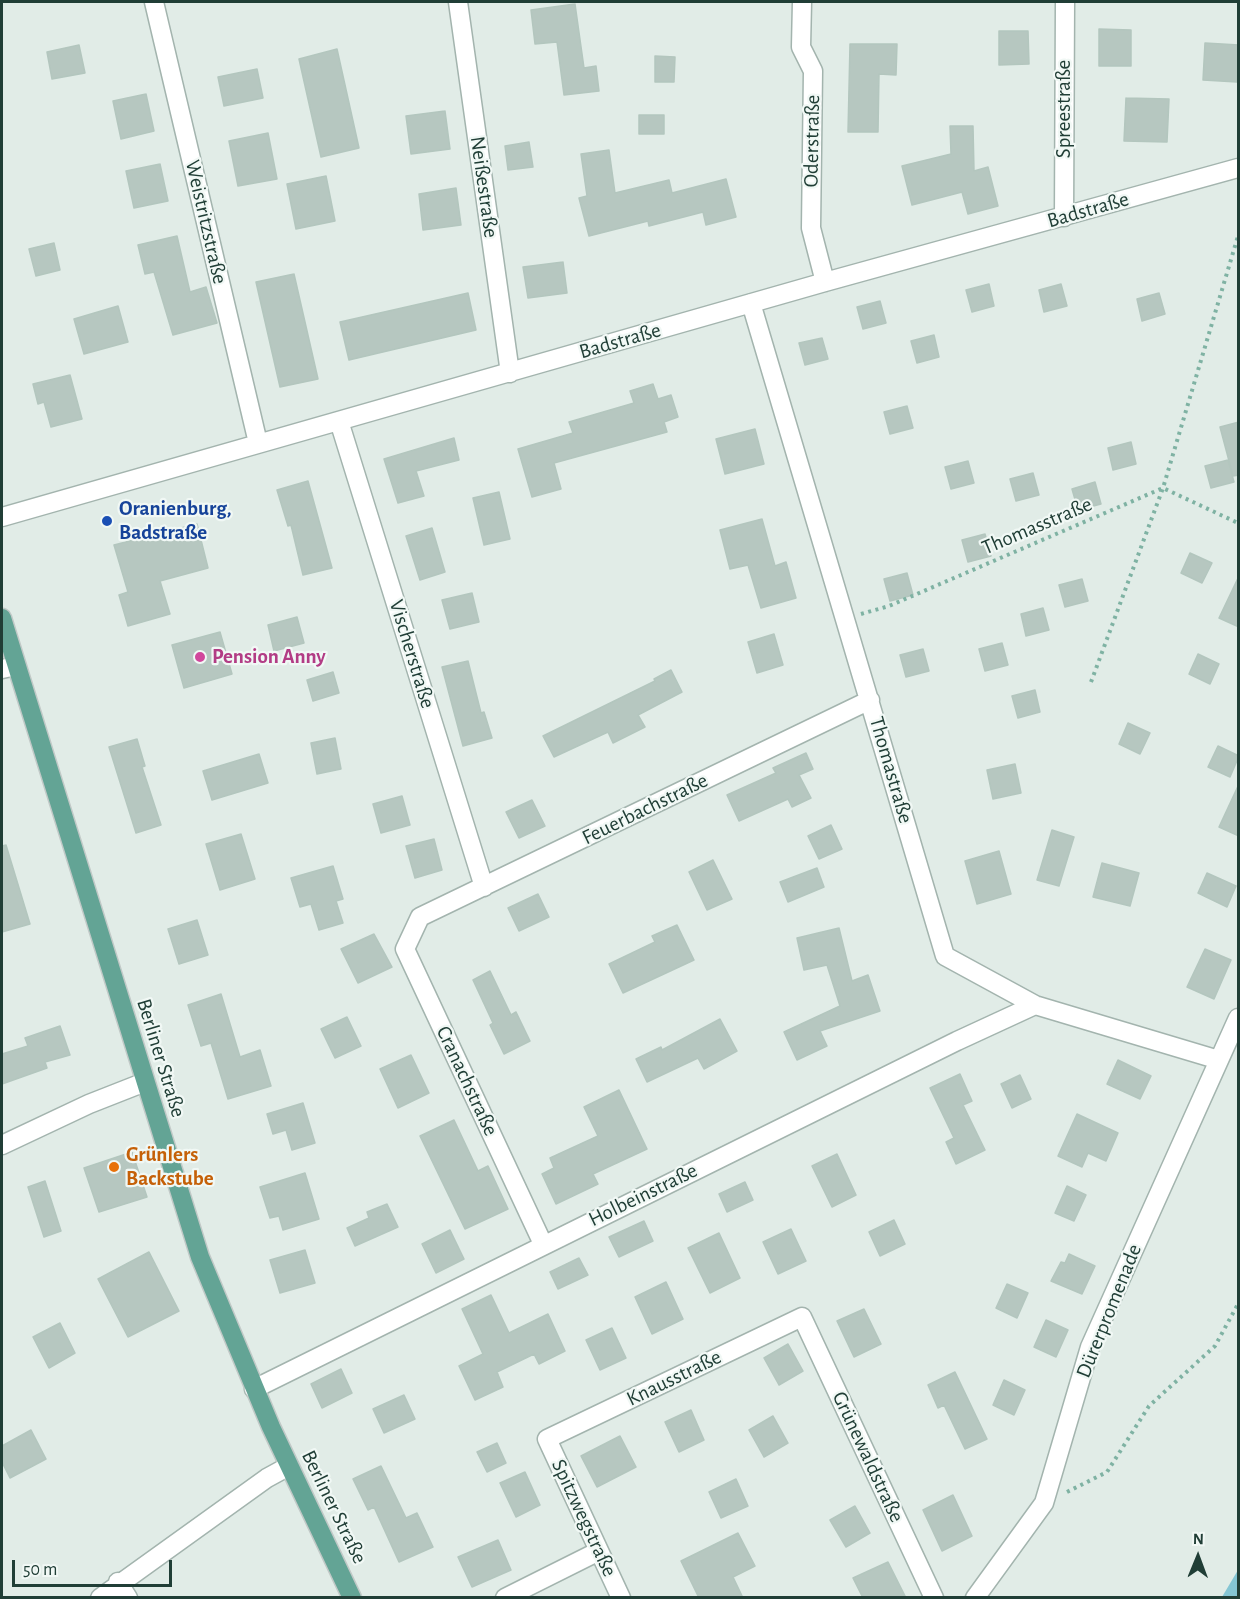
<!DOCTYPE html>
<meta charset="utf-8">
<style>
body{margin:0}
#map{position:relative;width:1240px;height:1599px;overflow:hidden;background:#e1ece7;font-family:"Alegreya Sans",sans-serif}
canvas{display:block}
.frame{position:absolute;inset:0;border:3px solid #203e36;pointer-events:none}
.north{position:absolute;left:1168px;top:1527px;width:60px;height:60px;-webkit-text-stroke:4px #f1f8f5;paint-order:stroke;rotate:1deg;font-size:16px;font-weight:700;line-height:24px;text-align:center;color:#203e36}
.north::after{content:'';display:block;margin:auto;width:21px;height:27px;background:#203e36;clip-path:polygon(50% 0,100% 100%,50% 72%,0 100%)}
.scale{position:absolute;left:12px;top:1560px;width:160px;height:27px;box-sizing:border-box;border:3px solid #203e36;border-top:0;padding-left:8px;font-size:18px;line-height:21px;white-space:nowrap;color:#203e36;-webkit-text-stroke:4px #f1f8f5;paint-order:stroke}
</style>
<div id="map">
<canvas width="1240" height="1599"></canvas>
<div class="frame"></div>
<div class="north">N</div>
<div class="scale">50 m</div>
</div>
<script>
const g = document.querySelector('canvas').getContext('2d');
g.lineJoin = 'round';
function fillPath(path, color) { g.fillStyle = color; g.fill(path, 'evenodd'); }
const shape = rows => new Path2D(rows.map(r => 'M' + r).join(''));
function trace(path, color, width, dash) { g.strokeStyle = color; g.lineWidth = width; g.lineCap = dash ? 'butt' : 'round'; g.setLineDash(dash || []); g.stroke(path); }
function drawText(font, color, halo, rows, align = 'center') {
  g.font = font + ' "Alegreya Sans",sans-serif'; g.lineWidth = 4.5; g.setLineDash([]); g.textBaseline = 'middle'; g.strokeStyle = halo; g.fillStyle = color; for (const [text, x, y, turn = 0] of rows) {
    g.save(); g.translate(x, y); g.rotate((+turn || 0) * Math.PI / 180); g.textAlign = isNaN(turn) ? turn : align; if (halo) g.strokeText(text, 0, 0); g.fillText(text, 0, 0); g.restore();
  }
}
const water = shape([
 [1238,1570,1238,1597,1222,1597]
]);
const building = shape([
 [575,4,584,68,596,66,599,91,564,95,557,42,535,44,531,10,575,4],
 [1099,29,1131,30,1131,66,1099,66,1099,29],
 [999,31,1028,31,1029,64,999,65,999,31],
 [1205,43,1239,45,1237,82,1203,80,1205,43],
 [850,44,897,44,896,75,879,74,878,132,848,132,850,44],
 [79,45,85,73,52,79,47,52,79,45],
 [337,49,359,148,321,157,299,59,337,49],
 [655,56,675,57,674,82,655,82,655,56],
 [257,69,263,98,224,106,218,77,257,69],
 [146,94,154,131,121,139,113,101,146,94],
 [1126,98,1169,99,1167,142,1124,141,1126,98],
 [445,111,450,149,411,154,406,116,445,111],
 [639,115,664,115,664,134,639,134,639,115],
 [950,126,973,126,974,171,988,167,998,206,968,214,962,192,912,205,902,166,951,154,950,126],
 [268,133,277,179,238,186,229,141,268,133],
 [529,142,533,167,508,170,505,146,529,142],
 [609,150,615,193,669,180,672,193,726,179,736,217,706,225,703,212,649,226,648,221,589,236,579,198,587,196,581,154,609,150],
 [160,164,168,201,134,208,126,171,160,164],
 [326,176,335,221,296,229,287,184,326,176],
 [456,188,461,225,423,230,419,194,456,188],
 [177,236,190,292,206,287,217,323,173,335,154,272,145,274,138,245,177,236],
 [54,243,60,270,36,276,29,249,54,243],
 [563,262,567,293,528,298,523,267,563,262],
 [294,274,318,379,280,387,256,282,294,274],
 [989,284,994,306,972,312,966,290,989,284],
 [1061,284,1067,306,1044,312,1039,290,1061,284],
 [468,293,476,330,349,360,340,322,468,293],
 [1159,293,1165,314,1142,321,1137,299,1159,293],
 [880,301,886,323,863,329,857,307,880,301],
 [118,306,128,342,84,354,74,319,118,306],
 [934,335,939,357,917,363,911,341,934,335],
 [822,338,828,359,805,365,799,343,822,338],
 [70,375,82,419,51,427,44,402,38,404,33,384,70,375],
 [653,384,658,399,671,395,678,417,664,422,667,432,554,463,561,489,532,497,518,449,573,433,569,422,634,403,630,391,653,384],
 [907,406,913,428,890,434,884,412,907,406],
 [1239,422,1239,475,1233,476,1220,427,1239,422],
 [755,429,764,464,725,474,716,439,755,429],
 [454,438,459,460,416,471,424,496,398,503,384,459,454,438],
 [1131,442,1136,464,1113,470,1108,448,1131,442],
 [1228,460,1234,482,1211,488,1205,466,1228,460],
 [968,461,974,483,951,489,945,467,968,461],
 [1033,473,1039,495,1016,501,1010,479,1033,473],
 [308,481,332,568,303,575,291,525,288,526,277,490,308,481],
 [1095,482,1101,504,1078,510,1072,489,1095,482],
 [499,492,510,539,484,545,473,498,499,492],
 [762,519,775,566,786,562,796,598,761,608,748,565,730,569,720,530,762,519],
 [197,524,208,568,160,581,170,614,128,626,119,595,128,592,114,545,197,524],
 [432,528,445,572,420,580,406,536,432,528],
 [985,534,991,556,968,562,962,540,985,534],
 [1190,553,1212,563,1202,583,1181,573,1190,553],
 [907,573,913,595,890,601,884,579,907,573],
 [1239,576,1239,627,1219,618,1239,576],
 [1082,579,1088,601,1065,607,1059,585,1082,579],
 [472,593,479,622,450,629,442,600,472,593],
 [1043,608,1049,630,1026,636,1021,614,1043,608],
 [297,617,304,643,274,651,268,625,297,617],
 [220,632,232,674,184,688,172,645,220,632],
 [774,634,783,665,757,673,748,642,774,634],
 [1002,643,1008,665,985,671,979,649,1002,643],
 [923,649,929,671,906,677,900,655,923,649],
 [1198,654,1219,664,1210,684,1189,674,1198,654],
 [468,661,481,713,484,712,492,738,463,746,442,667,468,661],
 [671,670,682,692,638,715,645,727,613,743,608,732,554,757,543,736,655,681,654,679,671,670],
 [333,672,339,693,313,701,307,680,333,672],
 [1035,690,1040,712,1018,718,1012,696,1035,690],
 [1128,723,1150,733,1140,754,1119,744,1128,723],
 [335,738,341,769,317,774,311,743,335,738],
 [137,739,145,766,142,767,161,825,136,833,109,747,137,739],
 [1218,746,1239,756,1230,777,1208,767,1218,746],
 [806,753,813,769,799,775,811,798,792,807,788,799,739,821,727,795,776,773,773,768,806,753],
 [259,754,268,783,212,800,203,771,259,754],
 [1015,764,1021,793,993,799,987,770,1015,764],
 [1239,784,1239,836,1219,827,1239,784],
 [402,796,410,825,381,833,373,804,402,796],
 [532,800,545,826,519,838,506,812,532,800],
 [831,825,842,849,819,859,808,836,831,825],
 [1052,830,1074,837,1059,886,1037,880,1052,830],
 [241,834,255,879,220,890,206,844,241,834],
 [434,839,442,870,415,878,406,846,434,839],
 [6,845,30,924,2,932,2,846,6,845],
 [999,851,1011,894,977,904,965,861,999,851],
 [713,860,732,899,707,910,689,872,713,860],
 [1102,863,1139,873,1130,906,1093,897,1102,863],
 [333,866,343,899,336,901,343,923,319,930,311,904,300,907,291,878,333,866],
 [817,868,824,887,788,902,780,882,817,868],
 [1207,873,1236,886,1227,907,1198,893,1207,873],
 [538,894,549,917,519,931,508,908,538,894],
 [197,920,208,955,179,964,168,929,197,920],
 [677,925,694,960,623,993,609,964,655,942,652,936,677,925],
 [839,928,852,981,868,975,880,1011,820,1031,827,1046,797,1060,784,1032,840,1006,827,965,804,970,797,938,839,928],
 [374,934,392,967,358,983,341,949,374,934],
 [1205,949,1231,960,1214,999,1187,987,1205,949],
 [490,971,511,1015,516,1012,530,1041,504,1054,490,1025,493,1023,473,980,490,971],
 [221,994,240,1057,260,1050,271,1086,228,1099,211,1043,201,1046,188,1005,221,994],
 [347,1017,361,1046,335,1058,321,1029,347,1017],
 [720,1019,737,1051,704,1069,698,1058,647,1082,636,1059,661,1047,662,1050,720,1019],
 [60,1026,70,1055,45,1062,47,1068,2,1084,2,1054,28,1046,25,1038,60,1026],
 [411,1055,429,1093,398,1108,380,1069,411,1055],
 [1118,1060,1151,1076,1140,1099,1107,1084,1118,1060],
 [960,1074,972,1101,963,1105,985,1150,956,1164,946,1142,954,1138,930,1088,960,1074],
 [1020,1075,1031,1099,1012,1108,1001,1084,1020,1075],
 [619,1090,647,1149,593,1174,598,1184,556,1204,542,1174,554,1168,550,1158,598,1136,584,1107,619,1090],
 [303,1103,315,1143,292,1150,286,1130,273,1134,267,1114,303,1103],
 [1077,1114,1118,1133,1106,1161,1088,1153,1082,1167,1058,1156,1077,1114],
 [454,1120,478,1171,488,1166,508,1209,465,1229,420,1136,454,1120],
 [132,1152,147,1197,99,1212,84,1168,132,1152],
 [837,1154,856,1195,832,1207,812,1166,837,1154],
 [305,1173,319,1219,283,1230,279,1216,270,1218,260,1187,305,1173],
 [45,1181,61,1231,44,1237,28,1187,45,1181],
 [745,1182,753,1200,727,1212,719,1194,745,1182],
 [1067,1186,1086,1195,1074,1221,1055,1213,1067,1186],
 [387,1204,398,1227,355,1246,347,1228,369,1218,367,1212,387,1204],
 [894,1220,905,1244,880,1256,869,1232,894,1220],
 [644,1221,653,1241,619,1257,609,1237,644,1221],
 [791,1229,806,1261,778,1274,763,1242,791,1229],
 [450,1230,464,1259,436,1273,422,1244,450,1230],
 [719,1233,740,1278,710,1293,688,1248,719,1233],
 [305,1250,315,1283,280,1293,270,1260,305,1250],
 [149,1252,179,1311,128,1337,98,1279,149,1252],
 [1069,1254,1095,1266,1082,1294,1051,1281,1061,1262,1065,1263,1069,1254],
 [579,1258,588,1275,558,1289,550,1272,579,1258],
 [666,1282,683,1319,652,1334,635,1297,666,1282],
 [1007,1284,1028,1293,1017,1318,996,1308,1007,1284],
 [491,1295,509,1333,548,1314,565,1351,539,1364,534,1354,497,1372,503,1387,475,1400,459,1366,483,1354,462,1309,491,1295],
 [864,1309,881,1344,854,1357,837,1321,864,1309],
 [1046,1320,1068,1330,1056,1357,1034,1347,1046,1320],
 [60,1323,75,1353,49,1368,33,1337,60,1323],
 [612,1328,626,1358,600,1370,586,1340,612,1328],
 [788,1344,803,1371,779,1385,764,1358,788,1344],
 [341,1369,352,1393,322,1408,311,1384,341,1369],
 [955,1372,987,1439,965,1449,944,1405,938,1408,928,1385,955,1372],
 [1004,1380,1025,1390,1014,1415,993,1405,1004,1380],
 [404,1395,415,1419,384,1433,373,1409,404,1395],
 [691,1410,704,1440,679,1452,665,1422,691,1410],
 [773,1416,788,1443,764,1457,749,1430,773,1416],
 [31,1430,46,1459,10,1478,2,1462,2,1446,31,1430],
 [620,1436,636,1467,597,1487,581,1456,620,1436],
 [497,1443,506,1463,487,1472,477,1452,497,1443],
 [381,1466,406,1518,417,1513,433,1547,399,1562,374,1507,368,1510,353,1479,381,1466],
 [525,1472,540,1505,516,1517,500,1483,525,1472],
 [736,1479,748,1506,721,1518,709,1492,736,1479],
 [953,1495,972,1536,942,1551,923,1510,953,1495],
 [855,1506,870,1533,846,1547,830,1520,855,1506],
 [738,1533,755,1566,733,1577,743,1598,699,1598,681,1561,738,1533],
 [498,1540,511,1570,472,1587,458,1557,498,1540],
 [888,1562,906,1598,863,1598,853,1578,888,1562]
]);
const path = shape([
 [861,614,889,606,1163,488,1238,523],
 [1091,682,1163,488,1238,236],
 [1067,1492,1107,1472,1149,1406,1215,1346,1238,1304]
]);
const minor = shape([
 [154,2,258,443],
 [458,2,510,373],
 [802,2,801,47,813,71,811,228,825,282],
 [1064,217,1065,2],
 [751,303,945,956,1035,1005,1219,1060],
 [339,421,484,887],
 [2,517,825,282,1238,168],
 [2,669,16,666],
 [2,1145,89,1104,145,1082],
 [543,1244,405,949,420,917,870,700],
 [254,1389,957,1041,1035,1005],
 [118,1582,128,1598],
 [100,1598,267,1478,289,1466],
 [505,1598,599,1551],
 [621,1598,547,1439,802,1317,934,1598],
 [975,1598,1044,1503,1090,1347,1238,1018]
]);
const major = shape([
 [2,618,200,1257,271,1427,352,1598]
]);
const markers = [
 [107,521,6,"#1a4fb4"],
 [200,657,6,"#d1479c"],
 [114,1167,6,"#e8710a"]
];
const streetNames = [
 ["Spreestraße",1064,109,-90],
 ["Oderstraße",812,141,-89],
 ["Neißestraße",484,187,82],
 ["Badstraße",1088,210,-16],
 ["Weistritzstraße",206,222,77],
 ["Badstraße",620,341,-16],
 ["Thomasstraße",1037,526,-23],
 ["Vischerstraße",412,654,73],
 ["Thomastraße",891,770,74],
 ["Feuerbachstraße",645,809,-26],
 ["Berliner Straße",161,1058,73],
 ["Cranachstraße",467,1081,65],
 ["Holbeinstraße",643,1195,-26],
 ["Dürerpromenade",1109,1311,-68],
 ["Knausstraße",674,1378,-26],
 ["Grünewaldstraße",868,1457,65],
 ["Berliner Straße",334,1507,64],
 ["Spitzwegstraße",584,1518,65]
];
const transitNames = [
 ["Oranienburg,",119,509],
 ["Badstraße",119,533]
];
const hotelNames = [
 ["Pension Anny",212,657]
];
const foodNames = [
 ["Grünlers",126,1155],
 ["Backstube",126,1179]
];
fillPath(water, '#85c6d4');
fillPath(building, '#b6c7c0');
trace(building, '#b3c6be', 1.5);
trace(minor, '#a3b4ae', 21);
trace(major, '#c1c9c7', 21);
trace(path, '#7fb2a3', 4, [3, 4.5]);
trace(minor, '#fff', 18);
trace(major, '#63a495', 18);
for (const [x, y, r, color] of markers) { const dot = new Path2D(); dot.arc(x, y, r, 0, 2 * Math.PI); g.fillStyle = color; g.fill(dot); trace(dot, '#f1f8f5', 2); }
drawText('21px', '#203e36', '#f1f8f5', streetNames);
drawText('bold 21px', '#164399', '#f1f8f5', transitNames, 'left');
drawText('bold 21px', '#b23c85', '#f1f8f5', hotelNames, 'left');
drawText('bold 21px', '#c56008', '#f1f8f5', foodNames, 'left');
</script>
